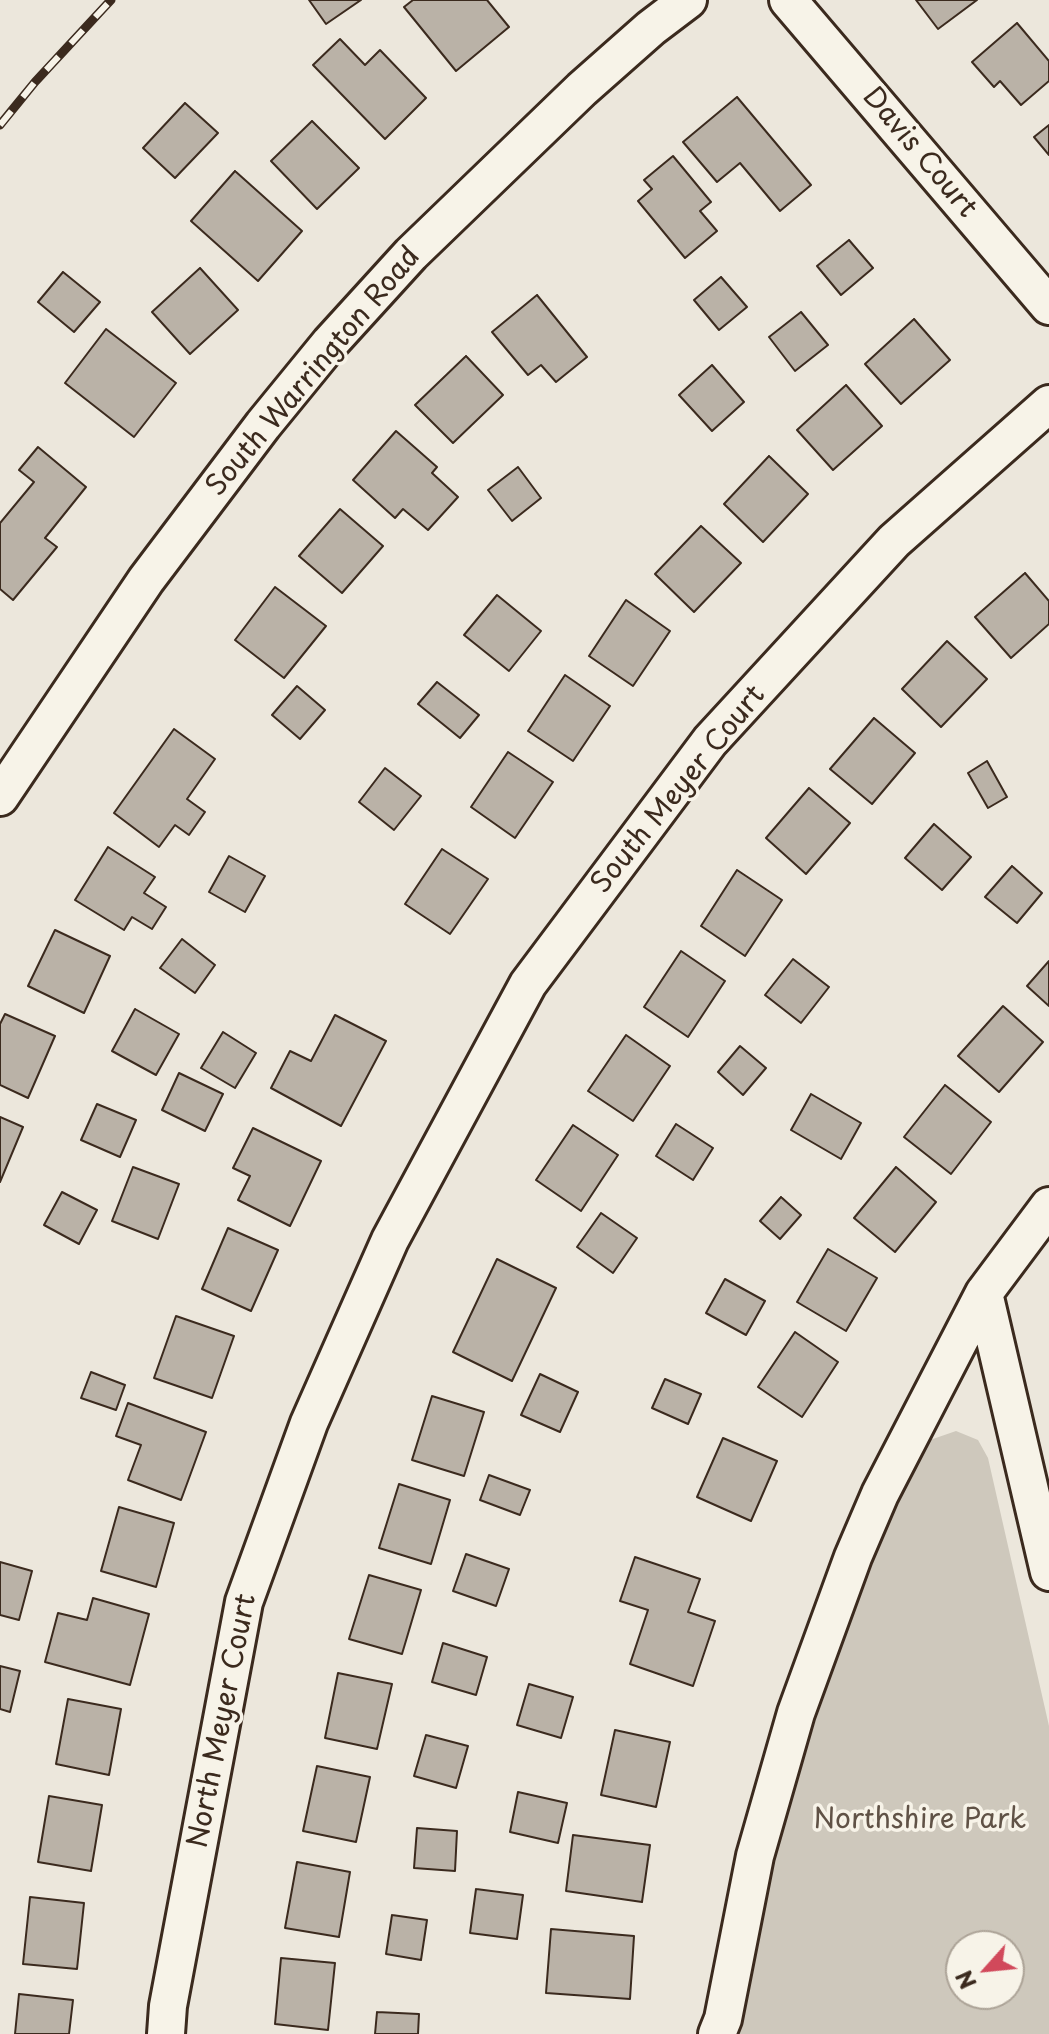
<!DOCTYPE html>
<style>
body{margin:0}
#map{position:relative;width:1049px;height:2034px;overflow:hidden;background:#ece7dc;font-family:"Playpen Sans",sans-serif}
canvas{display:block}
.north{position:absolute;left:945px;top:1930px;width:80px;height:80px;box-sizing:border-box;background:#f7f3e8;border:2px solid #aca397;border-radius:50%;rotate:243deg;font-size:22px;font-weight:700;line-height:32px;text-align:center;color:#3b2a1e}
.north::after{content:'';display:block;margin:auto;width:28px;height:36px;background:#d1495b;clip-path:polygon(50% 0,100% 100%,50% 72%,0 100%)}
</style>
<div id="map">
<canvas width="1049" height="2034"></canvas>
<div class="north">N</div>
</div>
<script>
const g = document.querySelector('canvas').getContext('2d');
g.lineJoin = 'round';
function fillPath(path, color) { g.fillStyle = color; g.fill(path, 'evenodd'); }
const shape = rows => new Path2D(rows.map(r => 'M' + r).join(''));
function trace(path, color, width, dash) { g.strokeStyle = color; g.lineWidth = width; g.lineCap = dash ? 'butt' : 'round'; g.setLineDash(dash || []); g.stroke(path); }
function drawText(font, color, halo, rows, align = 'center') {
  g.font = font + ' "Playpen Sans",sans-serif'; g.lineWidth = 7; g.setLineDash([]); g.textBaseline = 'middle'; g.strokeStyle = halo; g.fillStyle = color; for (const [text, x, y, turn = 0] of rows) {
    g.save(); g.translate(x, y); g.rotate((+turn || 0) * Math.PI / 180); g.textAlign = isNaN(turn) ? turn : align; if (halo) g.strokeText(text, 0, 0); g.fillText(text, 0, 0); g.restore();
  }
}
const green = shape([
 [956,1431,978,1440,988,1458,1049,1726,1049,2034,739,2034,778,1844,809,1740,842,1643,885,1531,921,1456,930,1440],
 [1009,1946,1009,1994,961,1994,961,1946]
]);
const building = shape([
 [309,0,361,0,326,24,309,0],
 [413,0,487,0,509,27,456,71,404,7,413,0],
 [916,0,977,0,938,29,916,0],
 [1017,23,1049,61,1049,81,1021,105,1000,81,994,87,972,62,1017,23],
 [340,39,365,65,380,50,426,98,385,139,313,65,340,39],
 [737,97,811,185,780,211,740,163,717,182,683,142,737,97],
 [185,103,218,133,175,178,143,148,185,103],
 [312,121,359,168,317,209,271,161,312,121],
 [1049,125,1049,155,1034,137,1049,125],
 [673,156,711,202,700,211,717,231,685,258,638,201,652,189,644,180,673,156],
 [235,171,302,231,258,281,191,221,235,171],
 [849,240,873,268,841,295,817,266,849,240],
 [200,268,238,310,190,354,152,312,200,268],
 [63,272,100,302,74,332,38,302,63,272],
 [721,277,747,307,719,330,694,300,721,277],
 [537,295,587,357,556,382,541,365,528,375,492,332,537,295],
 [801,312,828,345,795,371,769,337,801,312],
 [914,319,950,360,901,404,865,364,914,319],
 [106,329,176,383,134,437,65,383,106,329],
 [466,356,503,395,453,443,415,405,466,356],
 [712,365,744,402,712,431,679,395,712,365],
 [846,385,882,426,833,470,797,430,846,385],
 [396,431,437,467,432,473,458,497,428,530,403,509,395,518,353,480,396,431],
 [38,447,86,487,45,538,57,547,13,600,0,589,0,523,34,482,19,470,38,447],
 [769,456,808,494,763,542,724,504,769,456],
 [518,467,541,498,512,521,488,490,518,467],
 [340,509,383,546,342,593,299,556,340,509],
 [701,526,741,563,694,612,655,574,701,526],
 [1025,573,1049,601,1049,624,1011,658,975,617,1025,573],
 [275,587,326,626,284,678,235,640,275,587],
 [497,595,541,631,509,671,464,635,497,595],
 [626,600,670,631,633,686,589,656,626,600],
 [947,641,987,679,941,727,902,689,947,641],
 [565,675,610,706,573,761,528,731,565,675],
 [437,682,479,715,460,738,418,704,437,682],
 [297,686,325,710,300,739,272,715,297,686],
 [874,718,915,753,872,804,830,769,874,718],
 [174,729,215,759,187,799,205,812,189,835,175,825,159,847,114,813,174,729],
 [508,752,553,782,515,838,471,807,508,752],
 [987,761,1007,797,988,808,968,773,987,761],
 [385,768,421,796,394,830,359,802,385,768],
 [809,788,850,823,806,874,766,838,809,788],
 [934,824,971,857,942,890,905,858,934,824],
 [108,847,155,877,144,893,166,907,152,929,132,917,124,930,75,900,108,847],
 [442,849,488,879,450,934,405,904,442,849],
 [229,856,265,876,245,912,209,892,229,856],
 [1012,866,1042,893,1017,923,985,897,1012,866],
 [737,870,782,900,745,956,701,926,737,870],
 [55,930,110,956,84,1013,28,986,55,930],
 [182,939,215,965,195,993,160,968,182,939],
 [681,951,725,981,688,1037,644,1007,681,951],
 [793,959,829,987,801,1023,765,995,793,959],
 [1049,961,1049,1006,1027,986,1049,961],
 [1003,1006,1043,1042,999,1092,958,1056,1003,1006],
 [135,1009,179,1034,156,1075,112,1051,135,1009],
 [5,1014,55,1036,28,1098,0,1085,0,1024,5,1014],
 [335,1015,386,1041,341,1126,271,1088,290,1051,311,1061,335,1015],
 [223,1032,256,1053,235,1088,201,1068,223,1032],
 [626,1035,670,1066,633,1121,588,1091,626,1035],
 [740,1046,766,1068,743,1095,718,1072,740,1046],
 [179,1073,223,1094,205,1131,162,1110,179,1073],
 [945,1085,991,1122,951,1174,904,1137,945,1085],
 [811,1094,861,1123,841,1159,791,1130,811,1094],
 [97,1104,136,1120,120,1157,81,1140,97,1104],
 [0,1117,23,1127,0,1182,0,1117],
 [676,1124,713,1148,693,1180,656,1156,676,1124],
 [573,1125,618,1155,581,1211,536,1180,573,1125],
 [253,1128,321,1161,290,1226,238,1200,250,1176,233,1168,253,1128],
 [133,1167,179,1184,158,1239,112,1221,133,1167],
 [896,1167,936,1202,895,1252,854,1218,896,1167],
 [62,1192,97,1210,79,1244,44,1225,62,1192],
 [781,1197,801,1215,780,1239,760,1221,781,1197],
 [601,1213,637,1238,613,1273,577,1247,601,1213],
 [228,1228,278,1250,251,1311,202,1289,228,1228],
 [828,1249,877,1278,846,1331,797,1302,828,1249],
 [497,1259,556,1288,512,1381,453,1352,497,1259],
 [725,1279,765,1301,746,1335,706,1313,725,1279],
 [176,1316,234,1336,212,1398,154,1378,176,1316],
 [795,1332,838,1362,802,1417,758,1387,795,1332],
 [91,1372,125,1385,116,1410,81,1398,91,1372],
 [540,1374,578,1392,560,1432,521,1415,540,1374],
 [665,1379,701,1394,688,1424,652,1408,665,1379],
 [432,1396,484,1412,464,1476,412,1460,432,1396],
 [128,1403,206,1432,181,1500,128,1480,141,1445,116,1436,128,1403],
 [723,1438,777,1461,751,1521,697,1497,723,1438],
 [489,1475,530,1490,520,1515,480,1500,489,1475],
 [399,1484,450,1500,431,1564,379,1548,399,1484],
 [119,1507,174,1523,156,1587,101,1571,119,1507],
 [466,1554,509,1569,496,1606,453,1591,466,1554],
 [635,1557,700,1579,688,1612,715,1621,693,1686,630,1664,648,1610,620,1601,635,1557],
 [0,1562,32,1571,19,1620,0,1615,0,1562],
 [369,1575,421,1590,402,1654,349,1639,369,1575],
 [93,1598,149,1614,130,1685,45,1662,58,1613,87,1620,93,1598],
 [443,1643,487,1657,476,1695,432,1682,443,1643],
 [0,1666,20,1671,10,1712,0,1709,0,1666],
 [338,1673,392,1684,377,1749,325,1738,338,1673],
 [529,1684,573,1697,561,1738,517,1725,529,1684],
 [68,1699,121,1709,109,1775,56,1764,68,1699],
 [615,1730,670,1742,656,1807,601,1795,615,1730],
 [426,1735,468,1746,456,1788,414,1776,426,1735],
 [317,1766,370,1777,356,1842,303,1831,317,1766],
 [518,1792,567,1803,558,1843,510,1832,518,1792],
 [49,1796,102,1805,91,1871,38,1862,49,1796],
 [417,1828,457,1831,455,1871,414,1868,417,1828],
 [573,1835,650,1845,642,1902,566,1891,573,1835],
 [297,1862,350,1872,339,1937,285,1928,297,1862],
 [476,1889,523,1895,517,1939,470,1933,476,1889],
 [30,1897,84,1903,77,1969,23,1964,30,1897],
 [392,1915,427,1920,421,1960,386,1954,392,1915],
 [551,1929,634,1936,630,1999,546,1993,551,1929],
 [281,1958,335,1963,328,2030,275,2024,281,1958],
 [19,1994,73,2000,69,2034,15,2034,19,1994],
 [377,2012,419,2014,418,2034,375,2034,377,2012]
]);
const street = shape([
 [788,0,1049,306],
 [0,797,146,580,263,425,330,343,411,254,582,89,651,28,688,0],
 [984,1293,1049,1572],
 [166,2034,168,2006,244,1602,309,1423,390,1240,528,984,710,741,894,541,1049,404],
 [717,2034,723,2019,755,1856,796,1713,853,1557,880,1494,984,1293,1049,1206]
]);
const rail = shape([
 [0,125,35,82,111,0]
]);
const streetNames = [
 ["Davis Court",919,153,50],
 ["South Warrington Road",314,372,-50],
 ["South Meyer Court",679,790,-51],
 ["North Meyer Court",223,1721,-79]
];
const parkNames = [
 ["Northshire Park",920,1820]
];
fillPath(green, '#cec8bc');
fillPath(building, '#bab2a7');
trace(building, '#3b2a1e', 2);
trace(street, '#3b2a1e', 42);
trace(street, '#f7f3e8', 36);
trace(rail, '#3b2a1e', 9);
trace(rail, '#f7f3e8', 6, [18]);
drawText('28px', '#3b2a1e', '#f7f3e8', streetNames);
drawText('28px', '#605246', '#f7f3e8', parkNames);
</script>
